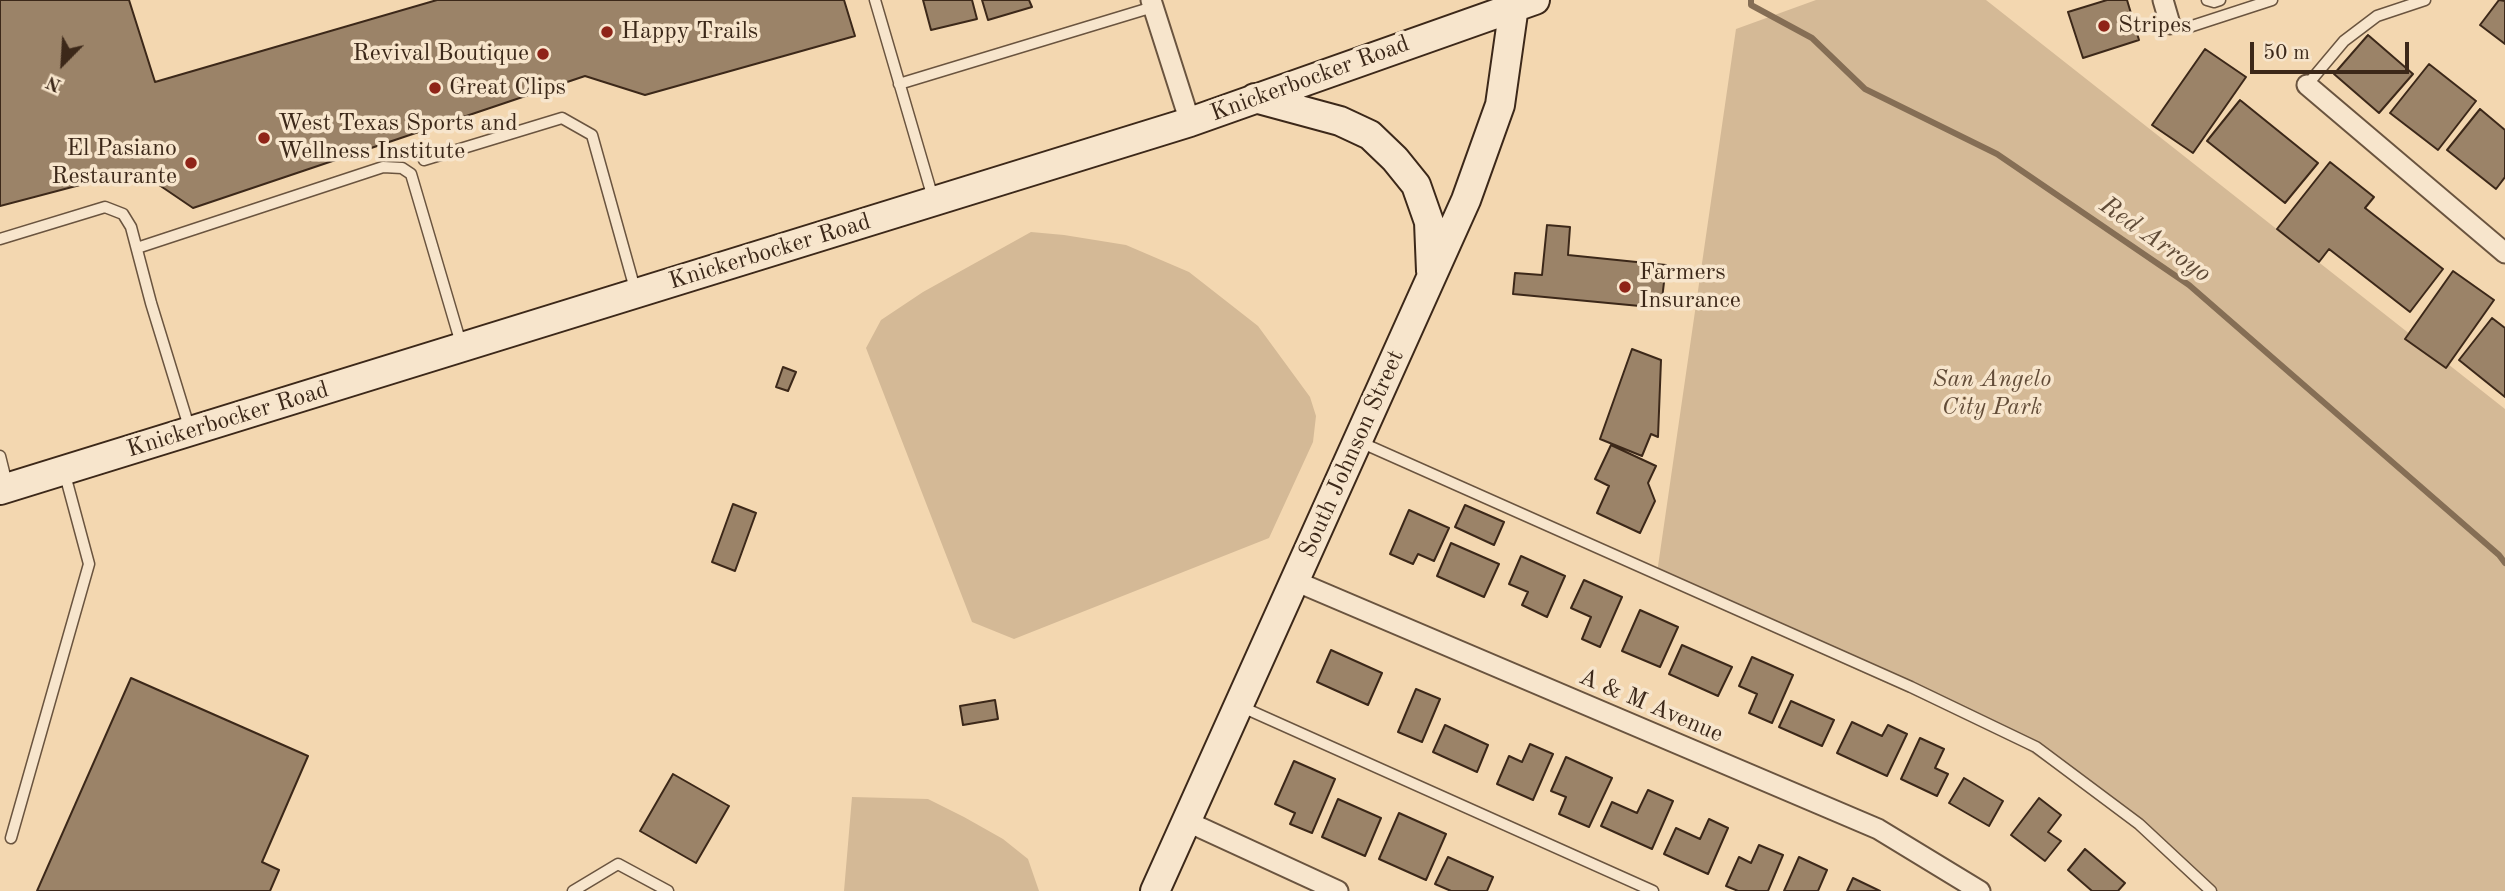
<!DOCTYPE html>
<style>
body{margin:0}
#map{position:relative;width:2505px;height:891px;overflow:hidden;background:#f3d7b0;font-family:"Old Standard TT",serif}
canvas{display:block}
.north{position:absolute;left:28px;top:28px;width:70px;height:70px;-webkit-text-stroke:5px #f7e5cc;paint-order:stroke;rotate:204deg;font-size:19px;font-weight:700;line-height:28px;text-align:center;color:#3c2819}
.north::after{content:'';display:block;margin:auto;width:24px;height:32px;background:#3c2819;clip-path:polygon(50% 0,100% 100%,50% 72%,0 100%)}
.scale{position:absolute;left:2250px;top:42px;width:159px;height:32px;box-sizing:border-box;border:4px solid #3c2819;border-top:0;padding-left:9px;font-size:21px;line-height:24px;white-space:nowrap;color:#3c2819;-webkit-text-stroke:5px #f7e5cc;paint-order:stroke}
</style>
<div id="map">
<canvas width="2505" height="891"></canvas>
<div class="north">N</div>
<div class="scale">50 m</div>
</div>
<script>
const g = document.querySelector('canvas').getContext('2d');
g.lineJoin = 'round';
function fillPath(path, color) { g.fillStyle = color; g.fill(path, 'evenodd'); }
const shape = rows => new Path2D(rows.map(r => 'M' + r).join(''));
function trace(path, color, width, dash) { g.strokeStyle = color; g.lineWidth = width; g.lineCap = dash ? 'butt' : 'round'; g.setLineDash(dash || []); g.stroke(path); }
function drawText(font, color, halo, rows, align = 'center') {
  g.font = font + ' "Old Standard TT",serif'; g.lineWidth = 7; g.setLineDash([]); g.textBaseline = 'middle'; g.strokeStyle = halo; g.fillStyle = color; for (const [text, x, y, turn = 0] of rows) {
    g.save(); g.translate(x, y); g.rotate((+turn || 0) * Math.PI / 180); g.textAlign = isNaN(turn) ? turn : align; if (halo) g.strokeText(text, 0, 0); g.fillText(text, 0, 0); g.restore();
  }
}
const green = shape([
 [1816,0,1986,0,2505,409,2505,891,2207,891,2104,802,2011,739,1656,580,1736,29],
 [1031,232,1064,235,1126,245,1189,272,1258,326,1310,397,1316,416,1313,442,1269,538,1014,639,972,622,866,348,881,320,923,292],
 [852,797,928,799,964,817,1003,839,1028,859,1039,891,844,891]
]);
const stream = shape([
 [1751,0,1751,5,1812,38,1865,89,1997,154,2189,285,2499,555,2505,563]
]);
const building = shape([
 [0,0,129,0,155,82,437,0,844,0,855,36,645,95,585,76,193,208,137,170,0,206,0,0],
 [923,0,972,0,977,19,931,30,923,0],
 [982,0,1029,0,1032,7,988,20,982,0],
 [2107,0,2127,0,2139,40,2083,58,2068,12,2107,0],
 [2499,0,2505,1,2505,44,2480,25,2499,0],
 [2368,35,2413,74,2379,113,2334,74,2368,35],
 [2205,49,2246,77,2193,153,2152,125,2205,49],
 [2429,64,2476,101,2438,150,2390,113,2429,64],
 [2240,100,2318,163,2285,203,2207,141,2240,100],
 [2480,109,2505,130,2505,177,2496,189,2447,150,2480,109],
 [2330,162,2374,197,2365,208,2443,269,2410,312,2329,249,2319,262,2277,229,2330,162],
 [1547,225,1570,227,1568,255,1666,265,1661,308,1513,294,1515,273,1542,275,1547,225],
 [2453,271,2494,300,2446,368,2405,339,2453,271],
 [2492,318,2505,328,2505,397,2459,360,2492,318],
 [1632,349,1661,360,1658,437,1651,434,1642,456,1600,439,1632,349],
 [783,367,796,372,788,391,776,387,783,367],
 [1611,445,1656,466,1648,483,1655,501,1640,533,1597,513,1609,486,1595,479,1611,445],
 [733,504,756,513,735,571,712,562,733,504],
 [1465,505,1504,522,1494,545,1455,527,1465,505],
 [1409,510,1449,528,1434,561,1418,554,1413,564,1390,554,1409,510],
 [1451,543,1499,564,1484,597,1437,576,1451,543],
 [1521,556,1565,576,1547,617,1522,605,1528,592,1509,584,1521,556],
 [1584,580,1622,597,1600,647,1582,639,1591,617,1571,608,1584,580],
 [1640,610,1678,627,1660,667,1622,651,1640,610],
 [1682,645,1732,667,1718,696,1669,674,1682,645],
 [1331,650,1382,673,1368,705,1317,682,1331,650],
 [1752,657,1793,675,1772,723,1749,713,1757,694,1739,686,1752,657],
 [131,678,308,756,262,862,279,870,270,891,37,891,131,678],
 [1416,689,1440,699,1422,742,1398,732,1416,689],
 [995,700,998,719,963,725,960,706,995,700],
 [1791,701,1834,720,1822,746,1779,727,1791,701],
 [1852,722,1882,736,1888,725,1907,734,1887,776,1837,753,1852,722],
 [1445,725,1488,745,1477,772,1433,752,1445,725],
 [1920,738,1944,749,1935,768,1948,774,1937,796,1901,779,1920,738],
 [1530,744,1553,754,1533,800,1497,784,1509,756,1522,762,1530,744],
 [1566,757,1612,778,1589,827,1559,814,1566,797,1551,791,1566,757],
 [1294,761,1335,779,1312,833,1290,824,1295,813,1275,804,1294,761],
 [673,774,729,806,696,863,640,831,673,774],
 [1964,778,2003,801,1989,826,1949,803,1964,778],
 [1648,790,1673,801,1652,849,1601,826,1612,802,1637,813,1648,790],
 [2039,798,2061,815,2048,832,2061,841,2045,861,2011,835,2039,798],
 [1338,799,1381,818,1365,856,1322,837,1338,799],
 [1399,813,1446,834,1426,880,1379,859,1399,813],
 [1709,819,1728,828,1708,874,1664,854,1676,828,1700,839,1709,819],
 [1759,845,1783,855,1768,891,1738,891,1726,886,1739,857,1751,863,1759,845],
 [2085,849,2125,883,2118,891,2092,891,2068,870,2085,849],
 [1448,857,1493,877,1487,891,1451,891,1435,884,1448,857],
 [1799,857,1827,870,1818,891,1784,891,1799,857],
 [1853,878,1880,891,1847,891,1853,878]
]);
const service = shape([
 [875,0,933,198],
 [2207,0,2214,2,2220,0],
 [2170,24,2186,28,2272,0],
 [899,84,1153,7],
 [2307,85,2344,41,2377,16,2425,0],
 [424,160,562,118,592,135,635,289],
 [0,239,105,207,123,214,131,227,151,303,190,430],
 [137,248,383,167,402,168,411,174,462,347],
 [1360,442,1911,687,2036,747,2139,824,2211,891],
 [0,456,7,484],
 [1242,707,1653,891],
 [11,838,89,564,64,471],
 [573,891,618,864,668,891]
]);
const minor = shape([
 [1151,0,1190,122],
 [2163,0,2170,24],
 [2307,85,2505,253],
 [1295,581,1878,829,1980,891],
 [1186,821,1338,891]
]);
const secondary = shape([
 [1255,98,1340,121,1370,135,1395,159,1416,185,1429,222,1431,271],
 [0,490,1190,122,1535,0],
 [1155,891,1466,200,1500,105,1514,6]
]);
const markers = [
 [2104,26,7,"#8f2418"],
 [607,32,7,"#8f2418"],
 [543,54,7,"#8f2418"],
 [435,88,7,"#8f2418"],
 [264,138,7,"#8f2418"],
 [191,163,7,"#8f2418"],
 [1625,287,7,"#8f2418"]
];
const poiNames = [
 ["Stripes",2118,26],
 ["Happy Trails",621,32],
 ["Revival Boutique",529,54,"right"],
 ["Great Clips",449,88],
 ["West Texas Sports and",278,124],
 ["Wellness Institute",278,152],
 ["El Pasiano",177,149,"right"],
 ["Restaurante",177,177,"right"],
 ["Farmers",1639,273],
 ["Insurance",1639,301]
];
const streetNames = [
 ["Knickerbocker Road",1310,79,-20],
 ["Knickerbocker Road",770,252,-17],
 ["Knickerbocker Road",228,420,-17],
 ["South Johnson Street",1352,454,-66],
 ["A & M Avenue",1651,706,23]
];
const parkNames = [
 ["San Angelo",1992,380],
 ["City Park",1992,408]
];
const waterNames = [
 ["Red Arroyo",2155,240,35]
];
fillPath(green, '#d4b996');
trace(stream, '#856e55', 6);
fillPath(building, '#9b8368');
trace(building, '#3c2819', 2);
trace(service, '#6a543f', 13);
trace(minor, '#6a543f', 23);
trace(secondary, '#3c2819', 32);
trace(service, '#f7e5cc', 10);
trace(minor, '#f7e5cc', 19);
trace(secondary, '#f7e5cc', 28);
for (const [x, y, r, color] of markers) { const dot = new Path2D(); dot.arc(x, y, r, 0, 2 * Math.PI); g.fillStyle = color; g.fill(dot); trace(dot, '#f7e5cc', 2.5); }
drawText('24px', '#3c2819', '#f7e5cc', poiNames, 'left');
drawText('24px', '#3c2819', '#f7e5cc', streetNames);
drawText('italic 24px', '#624c38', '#f7e5cc', parkNames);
drawText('italic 26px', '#604b37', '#f7e5cc', waterNames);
</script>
